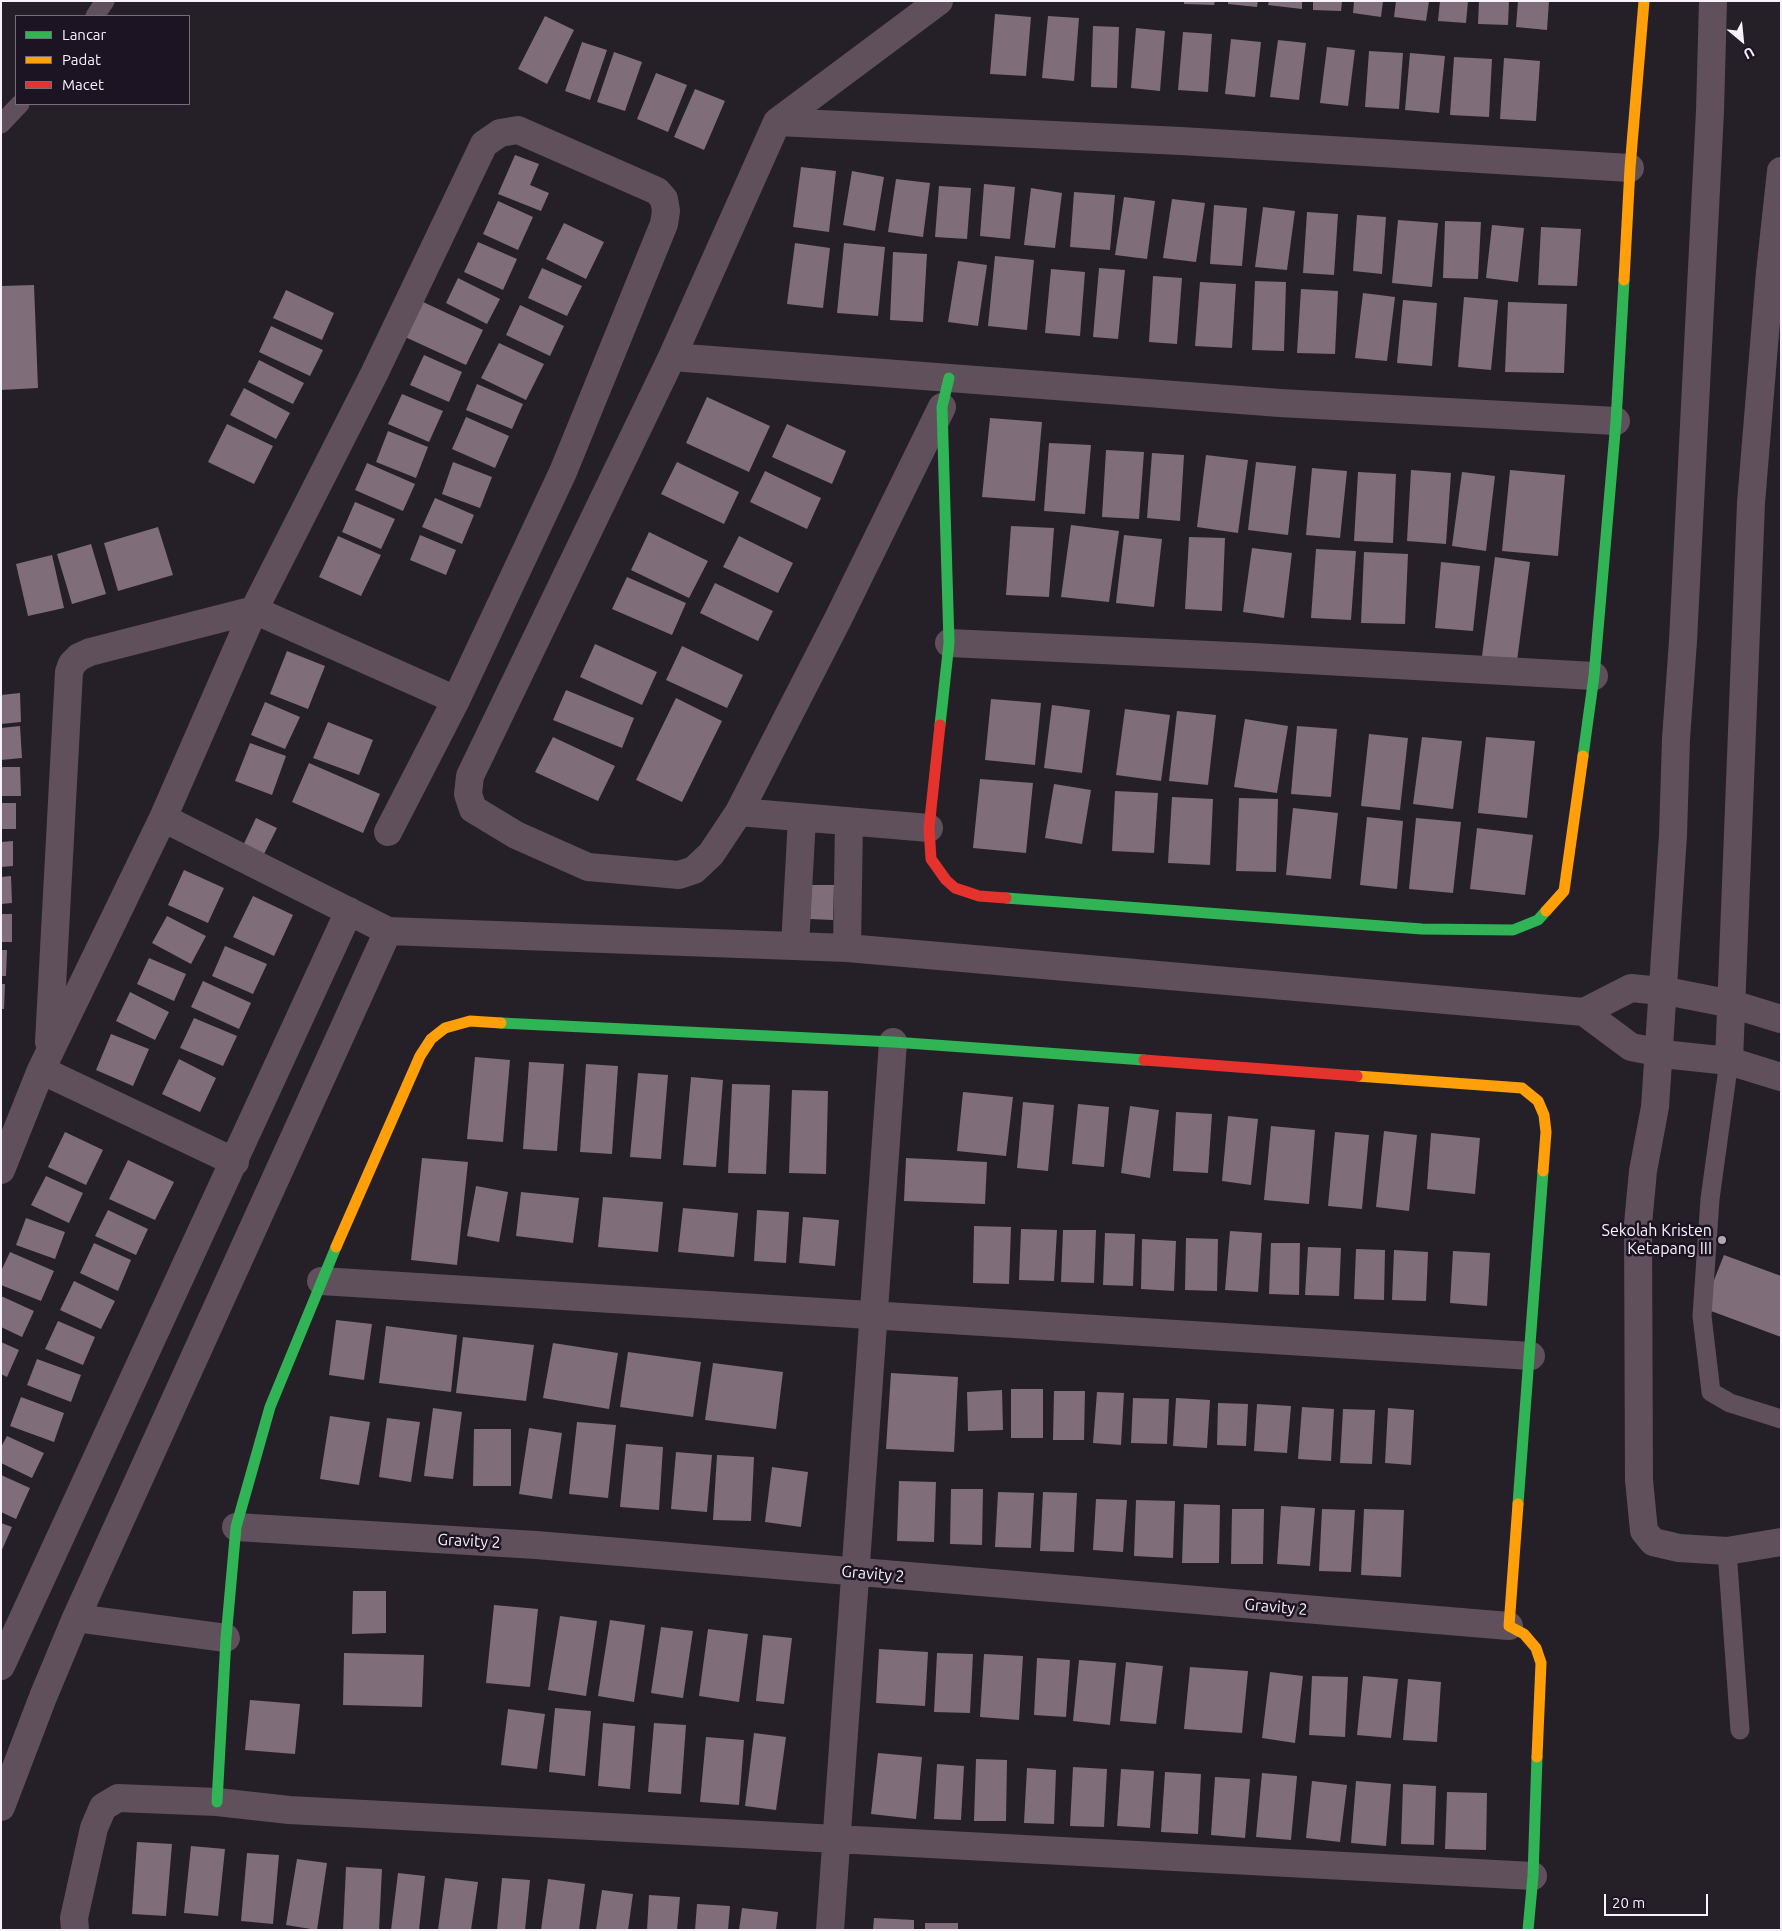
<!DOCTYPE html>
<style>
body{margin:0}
#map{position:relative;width:1782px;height:1931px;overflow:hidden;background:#252028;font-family:Ubuntu,sans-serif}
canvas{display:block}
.frame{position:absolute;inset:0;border:2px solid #f8f2fd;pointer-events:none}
.legend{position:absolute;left:15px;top:15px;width:175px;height:90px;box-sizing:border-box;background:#1c1422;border:1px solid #746d7a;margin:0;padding:6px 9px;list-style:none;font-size:15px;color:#f8f2fd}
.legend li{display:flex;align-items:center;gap:10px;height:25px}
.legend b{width:25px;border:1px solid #746d7a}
.north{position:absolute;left:1717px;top:15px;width:50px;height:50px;-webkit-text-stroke:4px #1c1422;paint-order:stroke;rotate:152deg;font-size:14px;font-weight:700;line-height:20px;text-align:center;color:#f8f2fd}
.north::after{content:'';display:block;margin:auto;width:18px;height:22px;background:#f8f2fd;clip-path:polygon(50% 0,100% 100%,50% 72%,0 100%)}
.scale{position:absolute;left:1604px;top:1894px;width:104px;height:22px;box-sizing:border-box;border:2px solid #f8f2fd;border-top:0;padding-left:6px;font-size:15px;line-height:18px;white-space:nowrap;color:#f8f2fd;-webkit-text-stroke:4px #1c1422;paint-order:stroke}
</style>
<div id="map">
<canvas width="1782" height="1931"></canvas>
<div class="frame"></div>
<ul class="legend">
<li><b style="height:6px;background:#30b455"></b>Lancar</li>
<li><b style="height:6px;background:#ff9f0a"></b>Padat</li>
<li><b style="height:6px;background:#e5322d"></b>Macet</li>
</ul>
<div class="north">U</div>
<div class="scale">20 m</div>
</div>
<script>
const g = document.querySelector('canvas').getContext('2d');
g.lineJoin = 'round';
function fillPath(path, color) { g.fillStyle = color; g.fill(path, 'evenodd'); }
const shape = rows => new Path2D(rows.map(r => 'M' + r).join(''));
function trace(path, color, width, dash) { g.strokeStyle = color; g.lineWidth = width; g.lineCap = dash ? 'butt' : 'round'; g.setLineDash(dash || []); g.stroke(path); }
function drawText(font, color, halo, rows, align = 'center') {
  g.font = font + ' Ubuntu,sans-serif'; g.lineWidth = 5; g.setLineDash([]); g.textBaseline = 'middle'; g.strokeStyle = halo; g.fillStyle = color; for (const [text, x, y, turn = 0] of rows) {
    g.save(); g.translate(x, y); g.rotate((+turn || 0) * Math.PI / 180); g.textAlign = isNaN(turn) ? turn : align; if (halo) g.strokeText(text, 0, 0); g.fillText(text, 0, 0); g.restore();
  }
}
const building = shape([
 [1184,1,1215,1,1214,5,1184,4],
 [1228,1,1258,1,1257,7,1228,4],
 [1269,1,1302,1,1302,9,1268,5],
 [1313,1,1342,1,1341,11,1313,10],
 [1354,1,1383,1,1381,17,1353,13],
 [1396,1,1429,1,1426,21,1394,17],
 [1440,1,1468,1,1466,23,1438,21],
 [1479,1,1509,1,1508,25,1478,24],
 [1518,1,1549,1,1547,30,1516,27],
 [995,14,1031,17,1026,76,990,74],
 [545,16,574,30,547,84,518,69],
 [1048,16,1079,18,1074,81,1042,78],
 [1093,26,1119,27,1117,88,1091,87],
 [1136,28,1165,31,1160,91,1131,88],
 [1183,32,1212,34,1208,92,1178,90],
 [1231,39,1261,42,1255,97,1225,94],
 [1278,40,1306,43,1299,100,1270,97],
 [582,42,607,50,590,100,565,91],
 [1327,47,1355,50,1348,106,1320,103],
 [1369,51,1403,53,1399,109,1365,107],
 [614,52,642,62,625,111,597,102],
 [1410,53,1445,56,1439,113,1405,110],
 [1454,57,1492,59,1489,117,1450,115],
 [1504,58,1540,61,1536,121,1500,119],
 [656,73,687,85,668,132,637,119],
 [695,89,725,101,704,150,674,137],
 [515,155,539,164,530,185,549,193,541,211,498,194],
 [801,167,836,171,829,232,793,227],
 [852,171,884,177,875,231,843,225],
 [896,179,930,183,923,237,888,232],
 [984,184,1015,187,1010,239,980,236],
 [939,186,971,188,967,239,935,237],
 [1031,188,1062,193,1055,248,1024,245],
 [1074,192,1115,195,1110,250,1070,247],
 [1124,197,1155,201,1147,259,1115,255],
 [1172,199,1205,203,1196,262,1163,258],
 [498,201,533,217,518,250,483,234],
 [1214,205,1247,208,1242,266,1210,264],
 [1263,207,1295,211,1287,270,1255,267],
 [1307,212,1338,214,1334,275,1303,273],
 [1357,215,1386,217,1382,274,1353,271],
 [1398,220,1438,223,1432,287,1392,283],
 [1445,221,1481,222,1478,279,1443,278],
 [564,223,604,242,586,279,546,259],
 [1492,225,1524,228,1518,282,1486,278],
 [1541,227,1581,229,1577,286,1538,285],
 [478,242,517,259,503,290,464,272],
 [795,243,830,248,823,308,787,304],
 [844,243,885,247,878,316,837,313],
 [893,252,927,254,923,322,890,320],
 [995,256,1034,260,1027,330,988,326],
 [958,261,987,265,978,326,948,322],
 [542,268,582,286,567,316,528,298],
 [1099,268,1125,270,1118,339,1093,337],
 [1051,269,1085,272,1080,336,1045,333],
 [1153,276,1182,278,1177,344,1149,342],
 [458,278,500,299,487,324,446,303],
 [1255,281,1286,282,1284,351,1252,350],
 [1200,282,1236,284,1232,348,1195,346],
 [34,285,38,388,1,390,1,286],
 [1301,289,1338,291,1335,354,1297,353],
 [286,290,334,313,322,340,273,318],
 [1363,293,1395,297,1387,361,1355,358],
 [1464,297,1498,300,1491,370,1458,367],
 [1403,300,1437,303,1432,366,1397,363],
 [421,301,483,330,466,365,403,336],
 [1508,302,1567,304,1564,373,1505,372],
 [520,305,564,326,550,356,506,335],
 [271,326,323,350,310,376,259,352],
 [499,343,544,364,526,400,481,378],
 [424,355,462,372,449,402,410,385],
 [259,360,304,383,293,404,248,382],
 [477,384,523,404,512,429,466,410],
 [244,388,290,413,276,439,230,415],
 [402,394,443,411,429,442,388,424],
 [707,397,770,426,749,472,686,443],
 [466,417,509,436,495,468,452,449],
 [990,418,1042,422,1035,501,982,497],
 [227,424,273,446,254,484,208,462],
 [787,424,846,451,832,484,772,457],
 [388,431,428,447,416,478,376,462],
 [1049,443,1091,445,1085,514,1044,511],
 [1106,450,1144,452,1139,519,1102,517],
 [1152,453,1184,455,1180,521,1147,518],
 [1206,455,1248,460,1238,533,1197,527],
 [453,462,492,477,480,508,442,494],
 [677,462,739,492,724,524,661,494],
 [1256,462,1296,466,1288,535,1248,530],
 [367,463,415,484,403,511,355,490],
 [1312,468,1347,471,1340,538,1306,535],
 [1411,470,1451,473,1446,544,1407,541],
 [1510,470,1565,475,1558,556,1502,551],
 [765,471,821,498,807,529,750,502],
 [1358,472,1396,474,1393,543,1354,541],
 [1462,472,1495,476,1486,551,1452,546],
 [435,498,474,515,462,544,422,527],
 [355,502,395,519,381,549,342,532],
 [1071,525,1119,531,1109,602,1061,597],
 [1011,526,1054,528,1049,597,1006,595],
 [158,527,173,575,118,591,104,543],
 [649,532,708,561,689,598,631,570],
 [420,535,456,550,446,575,410,560],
 [1124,535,1162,539,1154,607,1116,603],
 [338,536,381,555,361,596,319,577],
 [739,536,793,563,778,593,723,567],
 [1189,537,1225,538,1222,611,1185,609],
 [91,544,106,594,72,604,57,554],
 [1252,548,1292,553,1284,618,1243,612],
 [1316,549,1356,551,1351,620,1311,618],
 [1364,552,1408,554,1405,624,1361,623],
 [52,555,64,608,28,616,16,564],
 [1495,557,1530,562,1517,661,1482,656],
 [1441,562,1480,566,1473,631,1435,628],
 [627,577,686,603,672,635,612,609],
 [715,583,773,611,758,641,700,613],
 [595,644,657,672,642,705,580,677],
 [682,646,743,675,727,708,666,680],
 [287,651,325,666,308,709,270,694],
 [566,690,634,718,622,748,553,720],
 [20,693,21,722,1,724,1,695],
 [676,698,722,721,682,802,636,780],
 [991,699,1041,703,1035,765,985,760],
 [265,702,300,717,285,749,251,735],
 [1052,705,1090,710,1082,773,1044,768],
 [1125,709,1170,715,1161,781,1116,775],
 [1177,711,1216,715,1208,785,1169,781],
 [1245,719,1288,726,1277,793,1234,787],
 [328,722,373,740,359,775,313,758],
 [20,726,22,758,1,760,1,728],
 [1297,726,1337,729,1331,797,1291,794],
 [1369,734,1408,738,1400,810,1361,806],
 [553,737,615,766,598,801,535,772],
 [1422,737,1462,741,1453,809,1413,804],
 [1486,737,1535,741,1527,818,1478,813],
 [250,743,286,756,272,795,235,781],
 [309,763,380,794,363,833,292,802],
 [1,767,20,767,21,796,1,796],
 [980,779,1033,783,1026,853,973,848],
 [1054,784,1091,790,1082,844,1045,838],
 [1115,791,1158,793,1154,853,1112,851],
 [1172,797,1213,799,1210,865,1168,863],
 [1239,798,1278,799,1276,872,1236,871],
 [1,803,16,803,16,829,1,829],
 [1293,808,1338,813,1331,879,1286,875],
 [1367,817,1403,821,1397,889,1360,885],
 [256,818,277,828,261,860,241,850],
 [1416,818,1461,822,1453,893,1409,889],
 [1477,828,1533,835,1525,895,1470,889],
 [13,841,13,866,1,867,1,842],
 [184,870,224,888,208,923,168,905],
 [11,876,12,903,1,904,1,877],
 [812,885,834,885,833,920,810,919],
 [253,896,293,915,274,956,233,937],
 [1,914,12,914,12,942,1,942],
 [167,916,206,936,191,964,152,943],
 [225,946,267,964,253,994,212,976],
 [1,950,7,950,6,976,1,976],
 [149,958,186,974,174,1001,137,984],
 [203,981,251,1003,239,1029,191,1007],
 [1,984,5,984,4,1009,1,1009],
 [130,992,169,1012,155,1040,116,1021],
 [194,1018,237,1036,223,1066,180,1048],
 [111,1034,149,1049,133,1086,96,1070],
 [475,1057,510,1060,503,1142,467,1139],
 [179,1059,216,1078,200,1112,162,1094],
 [529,1062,564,1064,557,1151,523,1149],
 [586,1064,618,1066,612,1154,580,1152],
 [638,1073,668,1075,661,1159,630,1157],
 [691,1077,723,1080,716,1167,683,1165],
 [732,1084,770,1085,766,1174,728,1173],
 [792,1090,828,1091,826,1174,789,1173],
 [963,1092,1013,1097,1006,1156,957,1151],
 [1023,1102,1054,1105,1048,1171,1017,1168],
 [1078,1104,1109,1107,1104,1167,1072,1164],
 [1130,1106,1159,1110,1150,1178,1121,1173],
 [1176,1112,1212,1114,1208,1173,1173,1171],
 [1228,1116,1258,1119,1251,1185,1222,1181],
 [1271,1126,1315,1130,1309,1204,1264,1200],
 [1384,1131,1417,1135,1409,1211,1376,1207],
 [65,1132,103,1150,86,1185,48,1167],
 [1335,1132,1369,1135,1362,1209,1328,1206],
 [1431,1133,1480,1138,1475,1194,1427,1189],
 [422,1158,468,1162,457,1265,411,1260],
 [906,1158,987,1162,985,1204,904,1201],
 [128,1160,174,1182,155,1220,109,1199],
 [46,1176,83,1193,69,1223,31,1205],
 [476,1186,508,1192,499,1242,467,1236],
 [521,1192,579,1198,573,1243,516,1236],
 [603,1197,663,1202,658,1252,598,1247],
 [683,1208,738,1213,734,1257,678,1252],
 [108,1210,148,1229,136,1255,95,1236],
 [757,1210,789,1212,786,1263,754,1261],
 [803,1217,839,1220,835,1266,799,1263],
 [26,1218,65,1232,55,1259,16,1245],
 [974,1226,1011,1227,1009,1284,973,1283],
 [1021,1229,1057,1230,1054,1281,1019,1280],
 [1063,1230,1096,1230,1094,1283,1061,1282],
 [1230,1231,1262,1233,1258,1292,1225,1290],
 [1105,1233,1135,1234,1133,1286,1103,1285],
 [1186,1238,1218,1239,1217,1291,1185,1290],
 [1142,1239,1176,1241,1174,1291,1141,1289],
 [94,1243,131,1260,118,1291,80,1273],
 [1271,1243,1300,1243,1299,1295,1269,1294],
 [1308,1247,1341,1248,1339,1296,1305,1295],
 [1356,1249,1385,1250,1384,1300,1354,1299],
 [1394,1250,1428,1252,1426,1301,1392,1300],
 [1453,1251,1490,1253,1487,1306,1450,1303],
 [10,1252,54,1271,41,1301,1,1285,1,1271],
 [1724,1255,1781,1276,1781,1337,1703,1308],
 [74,1281,115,1301,101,1329,60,1310],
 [1,1296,34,1311,22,1337,1,1327],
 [336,1320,372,1324,364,1380,329,1375],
 [58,1321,95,1337,83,1365,45,1349],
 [386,1326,457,1335,451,1392,379,1383],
 [463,1337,534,1345,526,1401,456,1393],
 [1,1342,19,1350,7,1377,1,1374],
 [553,1343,618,1353,609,1409,543,1398],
 [628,1352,701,1362,693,1417,620,1407],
 [37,1359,81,1375,71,1402,27,1385],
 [713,1363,783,1372,776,1429,705,1420],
 [891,1373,958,1377,954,1452,886,1449],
 [1011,1389,1043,1389,1043,1438,1011,1438],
 [1002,1390,1003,1430,968,1431,967,1392],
 [1054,1391,1085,1391,1084,1440,1053,1440],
 [1097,1392,1124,1393,1121,1445,1093,1443],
 [21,1397,64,1413,54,1442,10,1426],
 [1133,1398,1169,1399,1167,1444,1131,1443],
 [1176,1398,1210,1400,1207,1448,1173,1446],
 [1218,1403,1248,1404,1246,1446,1217,1445],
 [1257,1404,1291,1406,1287,1453,1254,1451],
 [1302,1407,1334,1409,1331,1461,1298,1459],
 [433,1408,462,1412,453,1479,424,1476],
 [1388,1408,1414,1410,1411,1465,1385,1463],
 [1343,1409,1375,1410,1372,1464,1340,1463],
 [330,1416,370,1422,359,1485,320,1479],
 [387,1418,420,1422,411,1482,379,1477],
 [577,1422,616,1425,608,1498,569,1494],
 [529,1428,562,1433,552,1499,519,1494],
 [474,1429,511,1429,511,1486,473,1486],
 [7,1436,44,1453,32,1478,1,1463,1,1447],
 [626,1444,663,1447,659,1510,620,1507],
 [676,1452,712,1455,707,1512,671,1509],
 [717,1455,754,1457,751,1521,713,1520],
 [772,1467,808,1472,801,1527,765,1522],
 [1,1475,30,1488,16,1519,1,1512],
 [899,1481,936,1482,934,1542,897,1541],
 [951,1489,983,1489,982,1545,950,1544],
 [998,1492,1034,1493,1031,1548,995,1547],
 [1043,1492,1077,1493,1074,1552,1040,1551],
 [1096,1499,1127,1500,1123,1552,1093,1550],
 [1136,1500,1175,1501,1173,1558,1134,1556],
 [1184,1504,1220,1505,1219,1563,1182,1563],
 [1281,1506,1315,1508,1310,1566,1277,1564],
 [1232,1509,1264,1509,1263,1564,1231,1564],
 [1322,1509,1355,1510,1351,1572,1319,1571],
 [1364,1509,1404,1510,1401,1577,1361,1575],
 [1,1523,12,1527,1,1552],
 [353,1591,386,1591,386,1633,352,1634],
 [494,1605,538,1609,530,1687,486,1683],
 [560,1616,597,1621,586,1696,548,1690],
 [610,1620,645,1625,634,1702,598,1696],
 [661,1627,693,1631,683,1698,651,1693],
 [708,1629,748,1634,739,1702,699,1696],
 [763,1635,792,1638,784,1704,756,1701],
 [879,1649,928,1652,925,1706,876,1703],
 [344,1653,424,1655,422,1707,343,1705],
 [937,1653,973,1654,970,1713,934,1712],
 [984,1654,1023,1656,1019,1720,980,1717],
 [1037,1658,1070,1660,1066,1717,1034,1715],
 [1079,1660,1116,1663,1110,1725,1073,1721],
 [1126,1662,1163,1666,1156,1724,1120,1721],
 [1190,1667,1248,1671,1242,1733,1184,1729],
 [1270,1672,1303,1676,1295,1743,1262,1738],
 [1312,1676,1348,1677,1345,1737,1309,1735],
 [1363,1676,1398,1679,1391,1738,1357,1735],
 [1408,1679,1441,1682,1437,1742,1403,1740],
 [250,1700,300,1704,295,1754,245,1750],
 [555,1708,591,1711,585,1776,549,1772],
 [508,1709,545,1714,537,1769,501,1765],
 [603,1723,635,1726,630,1789,598,1786],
 [654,1723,686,1725,681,1794,648,1792],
 [754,1733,786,1737,776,1810,745,1806],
 [706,1737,744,1740,739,1805,700,1802],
 [878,1753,922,1757,916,1819,871,1814],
 [976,1759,1007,1760,1006,1821,974,1821],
 [937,1764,964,1766,961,1820,934,1819],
 [1073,1767,1107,1769,1104,1827,1070,1826],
 [1027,1768,1056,1770,1054,1824,1024,1823],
 [1121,1769,1154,1771,1150,1828,1117,1826],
 [1165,1772,1201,1774,1198,1834,1161,1832],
 [1262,1773,1297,1776,1291,1840,1256,1837],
 [1215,1777,1250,1779,1245,1838,1211,1835],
 [1312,1781,1347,1785,1340,1842,1306,1838],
 [1356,1781,1391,1784,1386,1846,1351,1843],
 [1403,1784,1436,1786,1434,1845,1401,1844],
 [1447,1792,1487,1793,1486,1850,1445,1849],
 [137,1842,172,1844,166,1916,132,1914],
 [191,1846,225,1849,218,1916,184,1913],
 [247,1853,279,1855,273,1924,241,1921],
 [297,1859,327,1863,317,1930,286,1925],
 [346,1867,382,1869,379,1930,343,1930],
 [398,1873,425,1876,419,1930,391,1930],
 [445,1878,478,1882,471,1930,438,1930],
 [502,1878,530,1880,525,1930,497,1930],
 [548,1879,585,1884,579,1930,541,1930],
 [602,1890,633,1894,628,1930,596,1930],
 [649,1895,680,1897,677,1930,647,1930],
 [697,1904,730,1906,728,1930,695,1930],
 [742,1908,778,1912,776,1930,739,1930],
 [874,1918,914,1920,914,1930,873,1930],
 [925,1923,958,1923,958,1930,925,1930]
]);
const lane = shape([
 [95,16,105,1],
 [1,124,20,104],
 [1729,1061,1710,1199,1702,1316,1711,1392,1730,1403,1781,1419],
 [1727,1551,1740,1730]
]);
const street = shape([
 [939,1,777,122,672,357,470,776,468,794,473,809,516,835,588,867,679,875,694,870,711,854,739,812,838,619,942,407],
 [1713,1,1710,111,1683,641,1676,739,1673,835,1655,1107,1643,1171,1638,1224,1639,1480,1644,1531,1653,1542,1679,1548,1727,1551,1781,1542],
 [777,122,1181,141,1630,168],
 [672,357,1280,403,1616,421],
 [949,643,1253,657,1594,676],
 [739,812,929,828],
 [163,818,388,931,847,948,1584,1012,1631,988,1671,992,1732,1004,1781,1019],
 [795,946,802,818],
 [847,948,849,822],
 [1584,1012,1631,1047,1672,1055,1729,1061,1781,1077],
 [49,1042,69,672,72,664,79,657,90,652,254,610,456,700],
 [1729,1061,1751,503,1770,272,1781,171],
 [41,1070,235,1162],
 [1,1170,41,1070,163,818,254,610,374,374,484,144,500,133,518,130,657,191,664,199,666,211,664,224,563,472,456,700,388,832],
 [321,1281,1531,1356],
 [236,1527,536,1545,1509,1626],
 [76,1618,226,1638],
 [1,1666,349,911],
 [1,1807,43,1697,76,1618,388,931],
 [75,1930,74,1918,94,1828,103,1807,118,1798,217,1802,289,1810,1533,1876],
 [830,1930,893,1042]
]);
const fast = shape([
 [940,725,949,643,942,407,949,378],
 [1583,756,1594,676,1616,421,1624,280],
 [1006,898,1422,929,1513,930,1538,920,1546,911],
 [501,1023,893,1042,1144,1060],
 [1518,1504,1543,1171],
 [217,1802,226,1638,236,1527,270,1407,336,1247],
 [1528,1930,1533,1876,1537,1757]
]);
const slow = shape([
 [1624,280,1630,168,1644,1],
 [1546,911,1564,891,1583,756],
 [1357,1076,1522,1088,1538,1101,1544,1115,1546,1132,1543,1171],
 [336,1247,420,1056,431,1039,445,1028,470,1021,501,1023],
 [1518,1504,1509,1626,1524,1634,1536,1648,1541,1663,1537,1757]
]);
const jam = shape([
 [940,725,929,828,931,859,946,880,955,888,979,896,1006,898],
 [1144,1060,1357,1076]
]);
const markers = [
 [1722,1240,5,"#aea8b2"]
];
const poiNames = [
 ["Sekolah Kristen",1712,1231],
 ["Ketapang III",1712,1249]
];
const streetNames = [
 ["Gravity 2",469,1541,3],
 ["Gravity 2",873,1574,5],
 ["Gravity 2",1276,1607,5]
];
fillPath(building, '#7f6d79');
trace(lane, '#5f505b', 19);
trace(street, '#5f505b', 28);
trace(fast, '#30b455', 11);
trace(slow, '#ff9f0a', 11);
trace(jam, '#e5322d', 11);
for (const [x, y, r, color] of markers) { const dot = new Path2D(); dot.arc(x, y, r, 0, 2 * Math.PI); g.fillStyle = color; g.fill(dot); trace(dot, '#1c1422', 2); }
drawText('16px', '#f8f2fd', '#1c1422', poiNames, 'right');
drawText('16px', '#f8f2fd', '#1c1422', streetNames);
</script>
